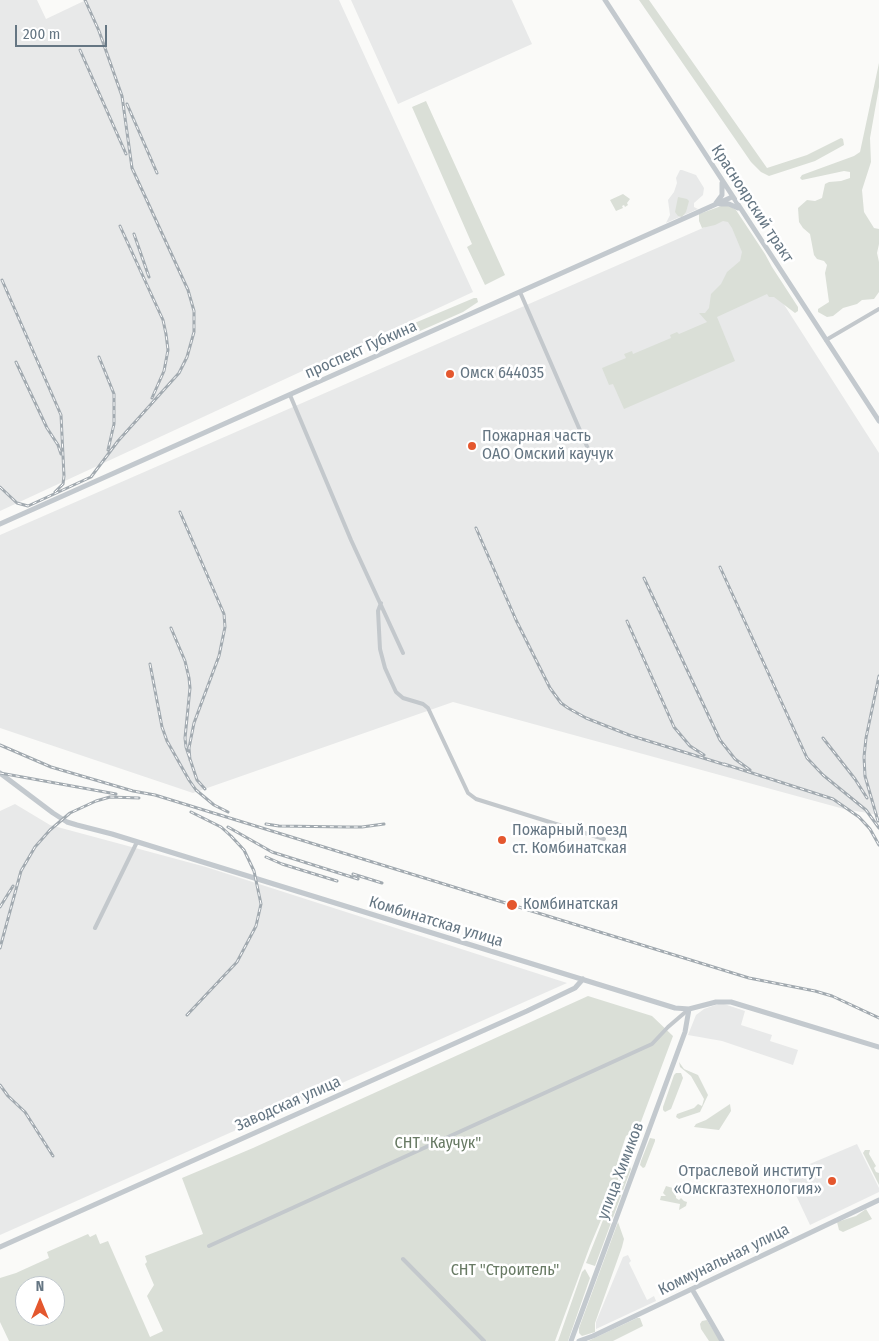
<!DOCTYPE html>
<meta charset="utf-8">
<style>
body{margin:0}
#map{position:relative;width:879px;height:1341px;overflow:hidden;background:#fafaf8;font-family:"Fira Sans Condensed",sans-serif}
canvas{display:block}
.north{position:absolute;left:15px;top:1276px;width:50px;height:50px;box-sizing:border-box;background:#fff;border:1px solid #c1c8cd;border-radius:50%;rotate:0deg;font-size:14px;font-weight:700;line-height:20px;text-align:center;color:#657683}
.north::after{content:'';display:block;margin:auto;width:18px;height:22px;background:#e4572e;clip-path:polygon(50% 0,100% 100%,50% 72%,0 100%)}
.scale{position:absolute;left:15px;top:25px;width:92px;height:22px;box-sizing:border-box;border:2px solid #657683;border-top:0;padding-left:6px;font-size:15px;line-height:18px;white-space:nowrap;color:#657683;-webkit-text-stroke:4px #fff;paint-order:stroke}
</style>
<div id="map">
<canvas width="879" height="1341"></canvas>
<div class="north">N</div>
<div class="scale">200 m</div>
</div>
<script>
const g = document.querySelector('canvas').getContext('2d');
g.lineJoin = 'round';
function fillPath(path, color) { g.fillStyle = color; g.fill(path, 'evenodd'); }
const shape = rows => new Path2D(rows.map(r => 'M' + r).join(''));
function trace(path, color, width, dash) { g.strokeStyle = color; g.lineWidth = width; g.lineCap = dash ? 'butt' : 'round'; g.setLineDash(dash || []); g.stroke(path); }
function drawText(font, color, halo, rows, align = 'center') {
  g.font = font + ' "Fira Sans Condensed",sans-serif'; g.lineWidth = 5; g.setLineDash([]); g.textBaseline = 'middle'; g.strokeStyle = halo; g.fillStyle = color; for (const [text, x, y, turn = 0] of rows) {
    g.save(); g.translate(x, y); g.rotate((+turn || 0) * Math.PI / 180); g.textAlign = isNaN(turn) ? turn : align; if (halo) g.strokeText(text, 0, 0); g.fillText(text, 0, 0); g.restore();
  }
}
const built = shape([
 [0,0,37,0,46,19,86,0,339,0,473,292,0,511],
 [351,0,512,0,532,44,398,104],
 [680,170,682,170,696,175,704,188,703,195,694,203,694,207,698,209,666,223,670,215,668,200,674,192,677,183,676,178],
 [728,217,879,453,879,815,844,809,453,702,193,793,0,728,0,535],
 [15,804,50,825,206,867,567,983,0,1235,0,811],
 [721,1003,745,1011,741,1025,772,1035,770,1041,798,1050,793,1065,722,1041,688,1035,696,1015,704,1009],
 [857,1144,879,1188,879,1192,810,1225,786,1174],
 [628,1255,631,1261,629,1263,647,1300,654,1296,656,1301,596,1329,596,1322,623,1257]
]);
const green = shape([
 [639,0,649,0,767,168,807,155,841,138,843,139,844,145,815,161,769,176,761,172,751,162],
 [879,63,879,87,870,138,871,162,862,190,864,212,874,228,879,229,879,244,877,253,879,262,879,292,874,299,862,300,857,304,843,308,833,316,827,317,818,312,818,309,829,302,825,273,827,265,824,261,817,259,814,255,810,234,803,228,799,222,798,208,807,200,815,201,822,198,825,184,829,182,841,181,850,178,850,172,844,171,802,180,800,178,802,175,854,156,860,152],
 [426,101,505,275,485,285,467,247,472,244,412,107],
 [623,194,630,199,627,203,628,205,625,207,624,205,622,206,623,208,616,211,610,200],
 [678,197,687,199,689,201,686,212,682,217,678,216,675,212],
 [724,205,730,206,736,210,765,254,772,267,798,307,798,311,795,313,774,297,769,297,767,294,717,317,735,361,624,409,613,384,609,385,602,368,626,358,624,354,632,351,633,354,671,338,670,335,677,332,679,334,707,322,699,313,705,313,709,308,711,294,721,284,727,272,740,261,742,252,732,228,728,222,723,221,715,225,702,228,699,221,699,214],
 [474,298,477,298,478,302,463,312,411,335,394,341,383,348,377,350,371,347,371,344,379,338],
 [588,996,652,1016,673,1036,639,1127,626,1136,618,1160,625,1163,590,1246,555,1341,9,1341,0,1322,0,1278,16,1273,49,1258,47,1252,88,1234,90,1237,96,1234,100,1244,108,1241,150,1337,163,1331,147,1296,154,1285,145,1264,147,1262,145,1256,203,1234,182,1178,253,1148],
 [25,1286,55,1286,55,1316,25,1316],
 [679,1062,684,1069,698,1075,708,1095,700,1112,679,1119,676,1117,677,1114,694,1108,698,1104,702,1106,704,1099,691,1076,680,1067],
 [676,1073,681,1073,683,1078,671,1109,665,1112,663,1110,663,1107,674,1075],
 [730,1104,731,1111,719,1130,694,1127,696,1124,706,1120],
 [650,1138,655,1139,655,1141,645,1167,643,1168,640,1165,641,1161],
 [865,1150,870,1150,869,1154,876,1166,874,1168,876,1172,879,1173,879,1185,863,1153],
 [627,1166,630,1167,631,1169,595,1266,586,1263,624,1167],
 [666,1186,676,1189,676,1198,679,1200,681,1198,684,1201,687,1202,686,1206,679,1210,680,1204,660,1200,661,1196,666,1196,663,1193],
 [866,1209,872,1219,843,1232,839,1230,837,1222,856,1216],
 [618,1222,624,1239,622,1247,595,1323,595,1332,582,1336,579,1333,579,1328],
 [585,1269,590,1278,568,1341,558,1341,582,1272],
 [637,1318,640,1318,643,1326,613,1341,588,1341],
 [707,1320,720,1341,709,1341,701,1329,700,1324,702,1321]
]);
const street = shape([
 [520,292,592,458],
 [826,340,879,309],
 [290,395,351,540,403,653],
 [381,603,378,611,380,649,385,668,390,679,396,692,403,698,423,704,428,708,468,793,476,799,604,839],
 [95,928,137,842],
 [209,1246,652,1044,668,1027,689,1009],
 [403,1259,484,1341]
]);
const secondary = shape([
 [605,0,879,421],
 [716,203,722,195,722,183],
 [720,204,729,204,738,208],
 [0,524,732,197],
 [0,773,53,813,67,822,77,825,112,834,675,1008,689,1009,716,1002,731,1002,879,1047],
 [0,1247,527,1011,575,988,583,979],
 [692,1289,722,1341],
 [571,1341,685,1032,689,1009],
 [579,1341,593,1336,879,1200]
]);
const rail = shape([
 [80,50,126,154],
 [127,104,157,173],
 [120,226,163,320,166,334,168,350,164,371,152,398],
 [134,234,149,277],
 [2,280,61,415,64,476,63,484,55,492],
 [99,357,114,394,114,424,108,450],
 [16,362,47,428,58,445,61,454],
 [0,487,17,503,28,506,91,477,118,441,179,373,187,357,194,332,194,311,188,290,132,168,122,96,99,31,85,0],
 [180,512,224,614,225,627,219,656,194,723,189,748,190,760],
 [476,528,516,620,550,688,561,703,568,708,586,718,629,735,729,766],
 [720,567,807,758,823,775,866,810,879,828],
 [644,578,720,740,735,759,750,770],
 [627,621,674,727,690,746,704,755],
 [171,628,185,661,189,678,190,688,185,738,186,747,197,780,205,789],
 [150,664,162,727,167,741,189,780,196,790,214,805,228,812],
 [823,738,855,779,867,798],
 [0,745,51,767,133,791,155,795,749,978,815,991,832,996,879,1018],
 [724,764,833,799,859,817,870,829,879,845],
 [0,773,116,794],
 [878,821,865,776,864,757,866,738,879,676],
 [266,824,279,826,347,827,362,827,384,824],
 [228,827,272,852,358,879],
 [266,857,282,864,337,881],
 [353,874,382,883],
 [0,907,13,886],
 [0,948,21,871,35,847,50,830,70,813,96,801,110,797,139,798],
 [187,1015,237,962,256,926,261,904,254,871,244,850,231,836,221,827,191,812],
 [0,1085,8,1096,25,1112,53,1156]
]);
const markers = [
 [450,374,5,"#e4572e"],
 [472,446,5,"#e4572e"],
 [502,840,5,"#e4572e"],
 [512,905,6,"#e4572e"],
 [832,1181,5,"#e4572e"]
];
const streetNames = [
 ["Красноярский тракт",752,204,57],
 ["проспект Губкина",361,350,-24],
 ["Комбинатская улица",436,922,17],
 ["Заводская улица",288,1104,-24],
 ["улица Химиков",621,1171,-69],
 ["Коммунальная улица",724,1260,-26]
];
const poiNames = [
 ["Омск 644035",460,374],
 ["Пожарная часть",482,437],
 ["ОАО Омский каучук",482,455],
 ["Пожарный поезд",512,831],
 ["ст. Комбинатская",512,849],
 ["Комбинатская",523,905],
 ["Отраслевой институт",822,1172,"right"],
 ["«Омскгазтехнология»",822,1190,"right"]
];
const parkNames = [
 ["СНТ \"Каучук\"",438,1144],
 ["СНТ \"Строитель\"",505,1271]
];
fillPath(built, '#e8e9e9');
fillPath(green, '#dadfd7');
trace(street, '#c3c8cc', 4);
trace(secondary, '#c3c9ce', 5);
trace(rail, '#a2aab0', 3);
trace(rail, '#fff', 1, [4]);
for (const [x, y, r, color] of markers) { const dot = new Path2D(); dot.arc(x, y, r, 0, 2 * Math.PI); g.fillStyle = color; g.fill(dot); trace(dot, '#fff', 2); }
drawText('16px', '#657683', '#fff', streetNames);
drawText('16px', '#657683', '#fff', poiNames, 'left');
drawText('16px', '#687a64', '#fff', parkNames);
</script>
